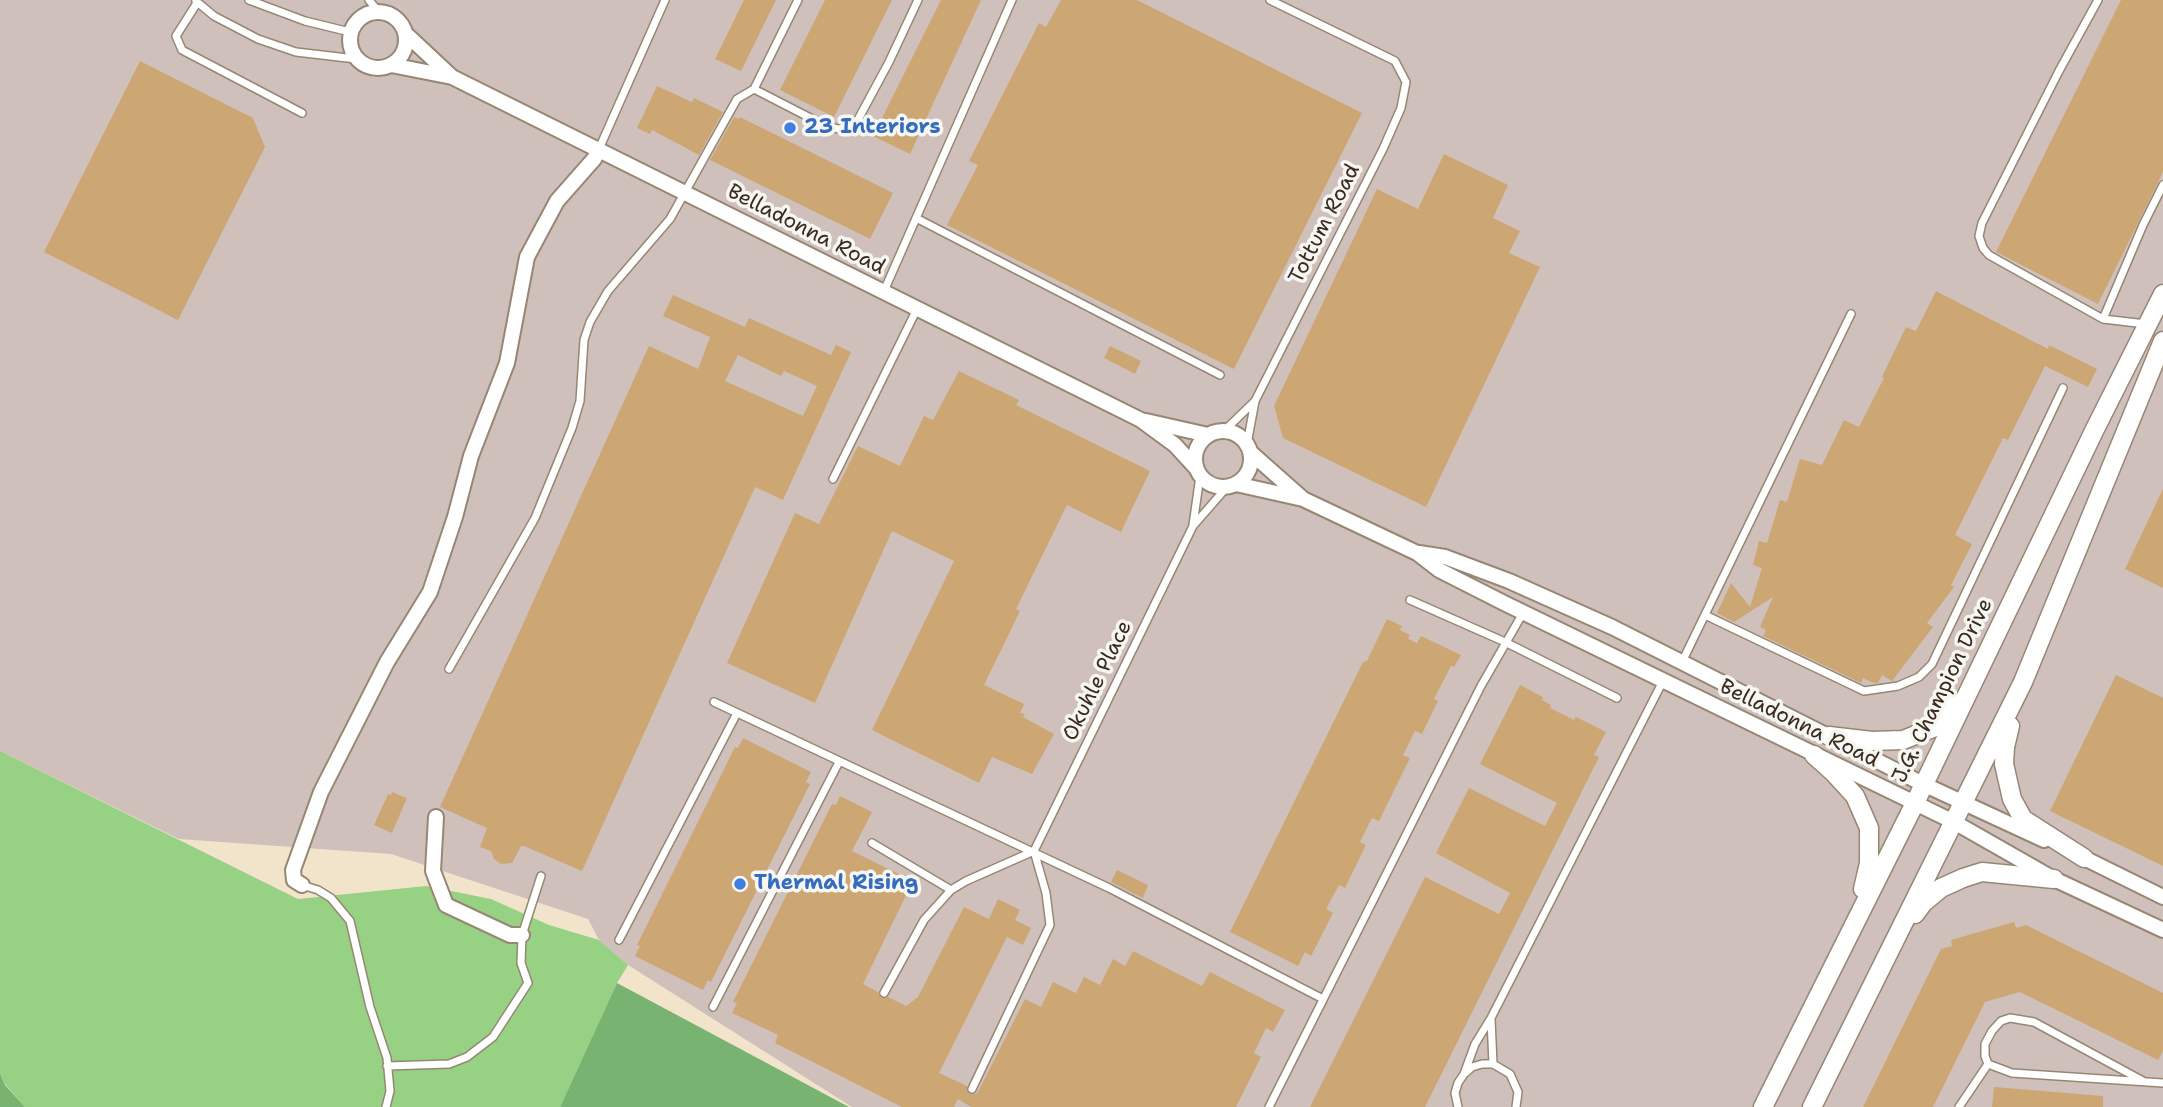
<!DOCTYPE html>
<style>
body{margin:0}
canvas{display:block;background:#f1e4cb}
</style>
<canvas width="2163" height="1107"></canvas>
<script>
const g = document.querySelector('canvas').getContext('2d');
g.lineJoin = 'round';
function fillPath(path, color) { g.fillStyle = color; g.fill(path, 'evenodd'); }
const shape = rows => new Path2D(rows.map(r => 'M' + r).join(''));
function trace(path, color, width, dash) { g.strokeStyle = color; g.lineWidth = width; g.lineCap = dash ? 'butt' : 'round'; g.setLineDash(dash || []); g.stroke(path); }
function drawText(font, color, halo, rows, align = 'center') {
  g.font = font + ' "Shantell Sans",sans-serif'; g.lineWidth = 7; g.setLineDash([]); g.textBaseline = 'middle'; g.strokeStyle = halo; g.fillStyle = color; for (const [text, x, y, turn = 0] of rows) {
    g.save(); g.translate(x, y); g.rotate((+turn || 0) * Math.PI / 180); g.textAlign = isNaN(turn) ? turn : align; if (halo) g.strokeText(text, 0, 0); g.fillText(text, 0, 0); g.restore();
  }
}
const industrial = shape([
 [0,0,2163,0,2163,1107,852,1107,628,965,599,940,588,919,391,854,179,839,0,751]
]);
const green = shape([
 [0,751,298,899,426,886,491,899,549,925,599,940,628,965,617,983,560,1107,25,1107,5,1084,0,1073]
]);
const forest = shape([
 [617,983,849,1107,560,1107],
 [0,1073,5,1085,25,1107,0,1107]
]);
const building = shape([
 [744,0,776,0,741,71,715,59],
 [825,0,892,0,834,117,780,90],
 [941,0,981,0,910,154,873,136],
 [1061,0,1137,0,1362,113,1234,369,947,225,978,165,969,161,1039,23,1046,27],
 [2121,0,2163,0,2163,172,2098,304,1996,252],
 [140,61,253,118,265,147,178,320,44,252],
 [657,86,692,102,694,98,723,112,699,155,652,130,650,134,637,128],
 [734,117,739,119,740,117,893,193,870,239,710,160],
 [1444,154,1508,185,1493,218,1520,231,1509,253,1540,267,1426,507,1283,438,1274,406,1377,189,1418,209],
 [1936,291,2048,349,2049,345,2097,369,2088,387,2045,366,2008,440,2003,438,1955,535,1972,544,1951,585,1954,587,1927,623,1933,627,1892,681,1882,675,1878,683,1874,683,1863,678,1861,683,1763,636,1766,630,1760,627,1773,597,1734,622,1717,613,1731,583,1750,607,1762,568,1753,565,1759,541,1767,543,1780,500,1787,502,1800,459,1822,465,1844,420,1859,427,1884,378,1882,377,1906,327,1916,331],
 [673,295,745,327,749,318,831,355,836,345,851,352,783,500,755,487,582,871,524,846,521,846,512,863,501,864,494,859,491,851,480,847,487,828,440,807,649,346,698,369,710,337,663,316],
 [738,355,781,376,784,371,817,386,803,416,725,381],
 [1110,346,1141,361,1135,374,1104,358],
 [959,371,1019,400,1016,405,1150,471,1121,532,1067,505,1016,609,1020,611,984,685,1024,704,1020,713,1025,714,1023,717,1054,734,1032,774,992,757,979,783,872,730,954,561,892,531,815,703,727,663,795,513,819,524,858,446,900,466,924,416,933,420],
 [2163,489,2163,588,2125,569],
 [1387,619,1402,626,1400,630,1410,635,1408,639,1417,643,1421,636,1461,655,1454,667,1451,666,1434,699,1438,701,1422,734,1415,731,1403,755,1410,758,1379,821,1372,818,1360,842,1366,845,1345,888,1339,885,1326,909,1333,913,1311,956,1305,952,1298,966,1230,932,1363,662,1367,661],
 [2116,675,2163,698,2163,866,2050,811],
 [1520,685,1543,697,1542,700,1551,705,1550,708,1574,720,1576,717,1606,732,1594,755,1599,757,1425,1107,1310,1107,1425,877,1499,914,1510,893,1436,853,1469,788,1545,826,1557,803,1480,764],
 [743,738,811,772,806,782,810,784,711,982,708,980,703,990,635,956,640,946,637,945,735,747,738,748],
 [392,792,407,798,392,833,374,825,388,794,391,795],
 [840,796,872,812,852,851,913,881,863,984,878,992,881,998,888,997,906,1006,918,997,964,907,989,919,998,899,1020,910,1015,920,1031,928,1023,945,1007,937,939,1073,967,1086,969,1094,975,1094,978,1092,1025,999,1041,1007,1053,982,1076,993,1084,977,1100,985,1113,959,1125,966,1133,951,1202,986,1210,972,1285,1010,1273,1032,1266,1028,1254,1053,1261,1057,1236,1107,971,1107,958,1099,954,1107,902,1107,775,1043,778,1035,732,1013,737,1003,733,1002,832,804,836,805],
 [1117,870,1148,885,1143,898,1111,882],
 [2014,922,2016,928,2026,925,2163,993,2163,1051,2158,1060,2020,992,1985,1002,1933,1107,1863,1107,1941,949,1952,946,1951,940],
 [1994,1087,2103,1096,2103,1107,1992,1107]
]);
const service = shape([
 [249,0,305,21,350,32],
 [369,0,378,11],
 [2098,0,2059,71,1982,223,1979,236,1983,248,1989,255,2103,319,2146,324],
 [196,1,214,16,258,39,296,52,356,59],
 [197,3,176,36,182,50,302,113],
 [754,89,824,125,838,129,854,127,889,62,918,0],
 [599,149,665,0],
 [916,218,1220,375],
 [884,291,1012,0],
 [2103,319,2143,225,2163,185],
 [1225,430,1255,401],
 [1247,444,1255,401,1383,149,1401,108,1406,82,1395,61,1270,0],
 [833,479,917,309],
 [1193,525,1200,476],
 [1410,600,1505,642,1617,698],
 [1705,615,1864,691,1898,686,1919,677,1932,664,2063,388],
 [1682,662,1851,314],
 [449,669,535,518,572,428,580,401,584,340,590,322,608,291,670,219,737,99,754,89,798,0],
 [714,702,1109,888,1323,999],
 [872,843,951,890],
 [1034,851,1193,526,1227,487],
 [302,885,318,890,331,898,350,921,370,1007,387,1058,390,1091,386,1107],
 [619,940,737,713],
 [884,993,924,920,951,890,966,881,1034,851],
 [713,1007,839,762],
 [1491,1019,1493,1064],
 [387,1066,449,1064,467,1057,493,1037,528,983,521,963,522,935,541,876],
 [1464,1074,1475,1044,1491,1018,1663,681],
 [2143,1081,2034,1022,2010,1018,2001,1021,1992,1031,1985,1044,1985,1056,1988,1064,2012,1073,2163,1083],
 [972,1089,1050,925,1046,893,1034,851],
 [1269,1107,1481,686,1523,613],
 [1458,1107,1455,1093,1458,1083,1464,1074,1472,1067,1482,1064,1493,1064,1510,1074,1518,1092,1516,1107],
 [1959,1107,1988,1064]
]);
const minor = shape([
 '350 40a28 28 0 1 1 56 0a28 28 0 1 1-56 0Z',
 [405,33,451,76],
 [391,65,452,77,1141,420,1175,445,1196,468],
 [1146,421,1208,435],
 '1195 459a28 28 0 1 1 56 0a28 28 0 1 1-56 0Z',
 [1250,452,1302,498],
 [1236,484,1303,499,1417,553,1439,570,1504,603,1954,822,2054,879,2163,930],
 [1419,553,1445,557,1509,581,1612,627,1923,784,2044,840],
 [436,817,433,871,446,905,510,935,522,935],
 [2076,854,2163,897],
 [302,885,294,880,293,870,321,792,387,662,430,592,455,517,471,456,507,363,527,257,557,201,594,159,599,149]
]);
const tertiary = shape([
 [2010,726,2005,747,2004,764,2012,799,2023,819,2084,858],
 [1829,736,1872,741,1903,740,1933,728,1946,717,1955,704],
 [1814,755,1833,772,1855,796,1869,828,1869,863,1863,889],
 [1915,914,1923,903,1941,888,1963,878,1982,872,2054,879],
 [1763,1107,1914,805,2095,429,2163,294],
 [1812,1107,2023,682,2163,341]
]);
const markers = [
 [790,128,7,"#3f7fe0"],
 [740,884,7,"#3f7fe0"]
];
const shopNames = [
 ["23 Interiors",804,128],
 ["Thermal Rising",754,884]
];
const streetNames = [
 ["Tottum Road",1325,224,-63],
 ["Belladonna Road",806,230,27],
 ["Okuhle Place",1098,681,-64],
 ["J.G. Champion Drive",1943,691,-64],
 ["Belladonna Road",1799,724,26]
];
fillPath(industrial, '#d0c0bc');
fillPath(green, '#97d184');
fillPath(forest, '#79b372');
fillPath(building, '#cca774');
trace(service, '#968774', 10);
trace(minor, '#968774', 18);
trace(tertiary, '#968774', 21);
trace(service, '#fff', 7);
trace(minor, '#fff', 14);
trace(tertiary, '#fff', 18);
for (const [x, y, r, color] of markers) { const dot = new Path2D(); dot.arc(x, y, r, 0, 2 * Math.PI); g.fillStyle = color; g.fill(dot); trace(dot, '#f6f6f2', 2.5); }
drawText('bold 21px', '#366cbe', '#f6f6f2', shopNames, 'left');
drawText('21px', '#3b2a1e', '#f6f6f2', streetNames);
</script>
